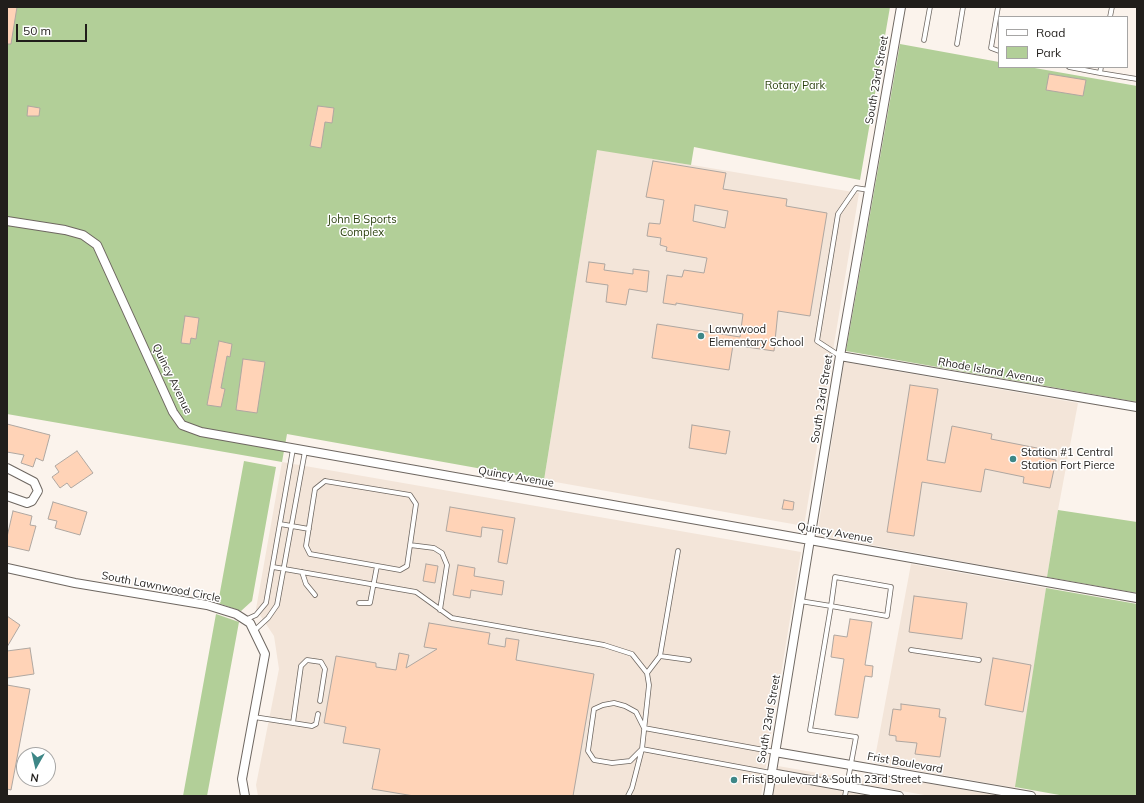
<!DOCTYPE html>
<style>
body{margin:0}
#map{position:relative;width:1144px;height:803px;overflow:hidden;background:#fbf3ec;font-family:Mulish,sans-serif}
canvas{display:block}
.frame{position:absolute;inset:0;border:8px solid #211e1b;pointer-events:none}
.legend{position:absolute;left:998px;top:16px;width:130px;height:52px;box-sizing:border-box;background:#fff;border:1px solid #a6a5a4;margin:0;padding:5px 7px;list-style:none;font-size:12px;color:#211e1b}
.legend li{display:flex;align-items:center;gap:8px;height:20px}
.legend b{width:20px;border:1px solid #a6a5a4}
.north{position:absolute;left:16px;top:747px;width:40px;height:40px;box-sizing:border-box;background:#fff;border:1px solid #a6a5a4;border-radius:50%;rotate:188deg;font-size:11px;font-weight:700;line-height:16px;text-align:center;color:#211e1b}
.north::after{content:'';display:block;margin:auto;width:14px;height:18px;background:#3e8787;clip-path:polygon(50% 0,100% 100%,50% 72%,0 100%)}
.scale{position:absolute;left:16px;top:24px;width:71px;height:18px;box-sizing:border-box;border:2px solid #211e1b;border-top:0;padding-left:5px;font-size:12px;line-height:14px;white-space:nowrap;color:#211e1b;-webkit-text-stroke:3px #fff;paint-order:stroke}
</style>
<div id="map">
<canvas width="1144" height="803"></canvas>
<div class="frame"></div>
<ul class="legend">
<li><b style="height:5px;background:#fff"></b>Road</li>
<li><b style="height:11px;background:#b2cf98"></b>Park</li>
</ul>
<div class="north">N</div>
<div class="scale">50 m</div>
</div>
<script>
const g = document.querySelector('canvas').getContext('2d');
g.lineJoin = 'round';
function fillPath(path, color) { g.fillStyle = color; g.fill(path, 'evenodd'); }
const shape = rows => new Path2D(rows.map(r => 'M' + r).join(''));
function trace(path, color, width, dash) { g.strokeStyle = color; g.lineWidth = width; g.lineCap = dash ? 'butt' : 'round'; g.setLineDash(dash || []); g.stroke(path); }
function drawText(font, color, halo, rows, align = 'center') {
  g.font = font + ' Mulish,sans-serif'; g.lineWidth = 3; g.setLineDash([]); g.textBaseline = 'middle'; g.strokeStyle = halo; g.fillStyle = color; for (const [text, x, y, turn = 0] of rows) {
    g.save(); g.translate(x, y); g.rotate((+turn || 0) * Math.PI / 180); g.textAlign = isNaN(turn) ? turn : align; if (halo) g.strokeText(text, 0, 0); g.fillText(text, 0, 0); g.restore();
  }
}
const built = shape([
 [597,149,859,193,804,526,544,480],
 [844,362,1078,403,1058,510,1047,577,817,535],
 [282,462,801,552,761,796,258,796,256,785,279,669,274,636,256,609],
 [911,564,1046,588,1016,788,874,763],
 [778,766,870,782,872,774,1000,796,930,796,777,769],
 [775,779,867,796,773,796]
]);
const green = shape([
 [7,7,890,7,860,180,694,147,691,165,597,150,544,480,287,434,282,462,7,414],
 [900,44,999,62,999,67,1029,67,1137,86,1137,402,846,351],
 [244,461,276,467,252,601,241,611,218,603],
 [1058,510,1137,522,1137,593,1047,577],
 [1046,588,1137,604,1137,796,1065,796,1015,787],
 [216,614,239,622,207,796,183,796]
]);
const building = shape([
 [7,7,17,7,11,44,7,44,7,7],
 [1049,74,1086,80,1083,96,1046,90,1049,74],
 [28,106,40,108,39,116,27,116,28,106],
 [318,106,334,108,332,123,325,122,321,148,310,146,318,106],
 [653,161,726,173,723,189,787,199,786,206,827,213,810,316,778,311,774,351,733,345,729,370,652,358,657,324,740,337,743,314,676,303,676,305,663,303,667,275,682,277,684,270,704,273,707,258,666,251,667,247,660,245,661,238,647,236,649,223,660,224,664,200,646,197,653,161],
 [695,205,728,211,725,228,693,221,695,205],
 [589,262,605,264,604,270,633,274,633,269,649,271,647,292,629,289,626,305,606,302,608,285,586,282,589,262],
 [185,316,199,318,196,339,191,338,190,344,181,343,185,316],
 [219,341,232,344,230,357,227,356,221,388,225,389,221,407,207,405,219,341],
 [243,359,265,362,257,413,236,410,243,359],
 [910,385,938,389,927,460,945,463,952,426,992,434,991,439,1037,448,1036,456,1056,460,1050,488,1023,483,1024,477,985,469,981,492,922,482,914,536,887,532,910,385],
 [7,424,50,435,43,461,36,458,33,467,21,463,24,455,7,452,7,424],
 [692,425,730,431,726,454,689,448,692,425],
 [77,451,93,473,71,488,67,483,60,488,52,477,59,472,55,466,77,451],
 [784,500,794,502,793,510,782,509,784,500],
 [53,502,87,512,80,535,55,528,57,521,48,519,53,502],
 [450,507,515,518,507,564,498,562,503,530,482,527,481,537,446,531,450,507],
 [13,511,32,516,30,525,36,526,29,551,7,546,7,537,13,511],
 [426,564,438,566,435,583,423,581,426,564],
 [458,565,475,568,474,576,504,581,502,595,471,590,470,598,453,595,458,565],
 [914,596,967,603,962,639,909,632,914,596],
 [7,616,20,625,7,647,7,616],
 [850,619,872,622,865,665,873,666,872,677,865,676,858,718,835,715,844,659,831,657,834,635,847,637,850,619],
 [429,623,490,633,488,644,505,647,506,638,519,640,516,660,594,674,573,796,414,796,372,789,380,749,343,743,346,727,324,723,336,656,376,663,376,667,396,670,399,653,409,655,406,668,437,649,424,647,429,623],
 [30,648,34,674,7,678,7,651,30,648],
 [993,658,1031,665,1023,712,985,705,993,658],
 [7,685,30,689,11,790,7,789,7,685],
 [901,704,940,709,939,717,946,718,940,757,915,754,917,743,896,741,896,736,889,735,893,709,901,710,901,704]
]);
const service = shape([
 [998,7,991,48,999,51],
 [1110,17,1112,7],
 [924,40,930,7],
 [957,44,963,7],
 [1069,67,1100,73],
 [1101,67,1100,73,1137,79],
 [840,356,817,341,838,214,856,188,869,190],
 [325,481,410,495,416,504,407,566,400,570,310,554,306,546,315,489,325,481],
 [280,524,309,529],
 [410,545,434,548,442,553,447,565,440,610],
 [273,567,416,592,452,618,604,645,632,654,647,673,649,685,642,749,632,788,628,796],
 [302,572,306,584,315,595],
 [800,601,831,606,887,616,891,587,835,577,831,606,810,730,856,737,845,796],
 [359,603,370,603,377,566],
 [245,620,256,615,266,603,293,449],
 [255,630,268,618,277,605,305,451],
 [911,650,979,660],
 [660,656,678,551],
 [647,673,660,656,689,660],
 [254,717,293,723,301,666,307,660,321,662,325,669,320,701],
 [293,723,312,726,316,724,318,714],
 [644,728,775,752],
 [642,749,630,761,612,763,594,760,588,751,594,709,603,705,614,703,625,706,636,712,644,728],
 [642,749,771,773]
]);
const minor = shape([
 [7,221,65,230,83,235,97,245,173,412,182,425,201,432,1137,598],
 [840,356,1137,407],
 [7,468,34,482,38,491,32,501,27,503,7,496],
 [7,568,75,583,207,605,236,614,250,623,265,654,242,779,245,796],
 [775,752,1031,796],
 [771,773,899,796],
 [768,796,840,356,901,7]
]);
const markers = [
 [701,336,4,"#3e8787"],
 [1013,459,4,"#3e8787"],
 [734,780,4,"#3e8787"]
];
const streetNames = [
 ["South 23rd Street",877,80,-80],
 ["Rhode Island Avenue",991,371,10],
 ["Quincy Avenue",172,379,64],
 ["South 23rd Street",822,399,-81],
 ["Quincy Avenue",516,477,10],
 ["Quincy Avenue",835,533,10],
 ["South Lawnwood Circle",161,587,11],
 ["South 23rd Street",769,719,-80],
 ["Frist Boulevard",905,763,10]
];
const parkNames = [
 ["Rotary Park",795,86],
 ["John B Sports",362,220],
 ["Complex",362,233]
];
const poiNames = [
 ["Lawnwood",709,330],
 ["Elementary School",709,343],
 ["Station #1 Central",1021,453],
 ["Station Fort Pierce",1021,466],
 ["Frist Boulevard & South 23rd Street",742,780]
];
fillPath(built, '#f3e5d9');
fillPath(green, '#b2cf98');
fillPath(building, '#ffd3b7');
trace(building, '#afa7a1', 1);
trace(service, '#6e6761', 5.5);
trace(minor, '#6e6761', 10);
trace(service, '#fff', 4);
trace(minor, '#fff', 8);
for (const [x, y, r, color] of markers) { const dot = new Path2D(); dot.arc(x, y, r, 0, 2 * Math.PI); g.fillStyle = color; g.fill(dot); trace(dot, '#fff', 1.5); }
drawText('11px', '#211e1b', '#fff', streetNames);
drawText('11px', '#2b410e', '#fff', parkNames);
drawText('11px', '#211e1b', '#fff', poiNames, 'left');
</script>
